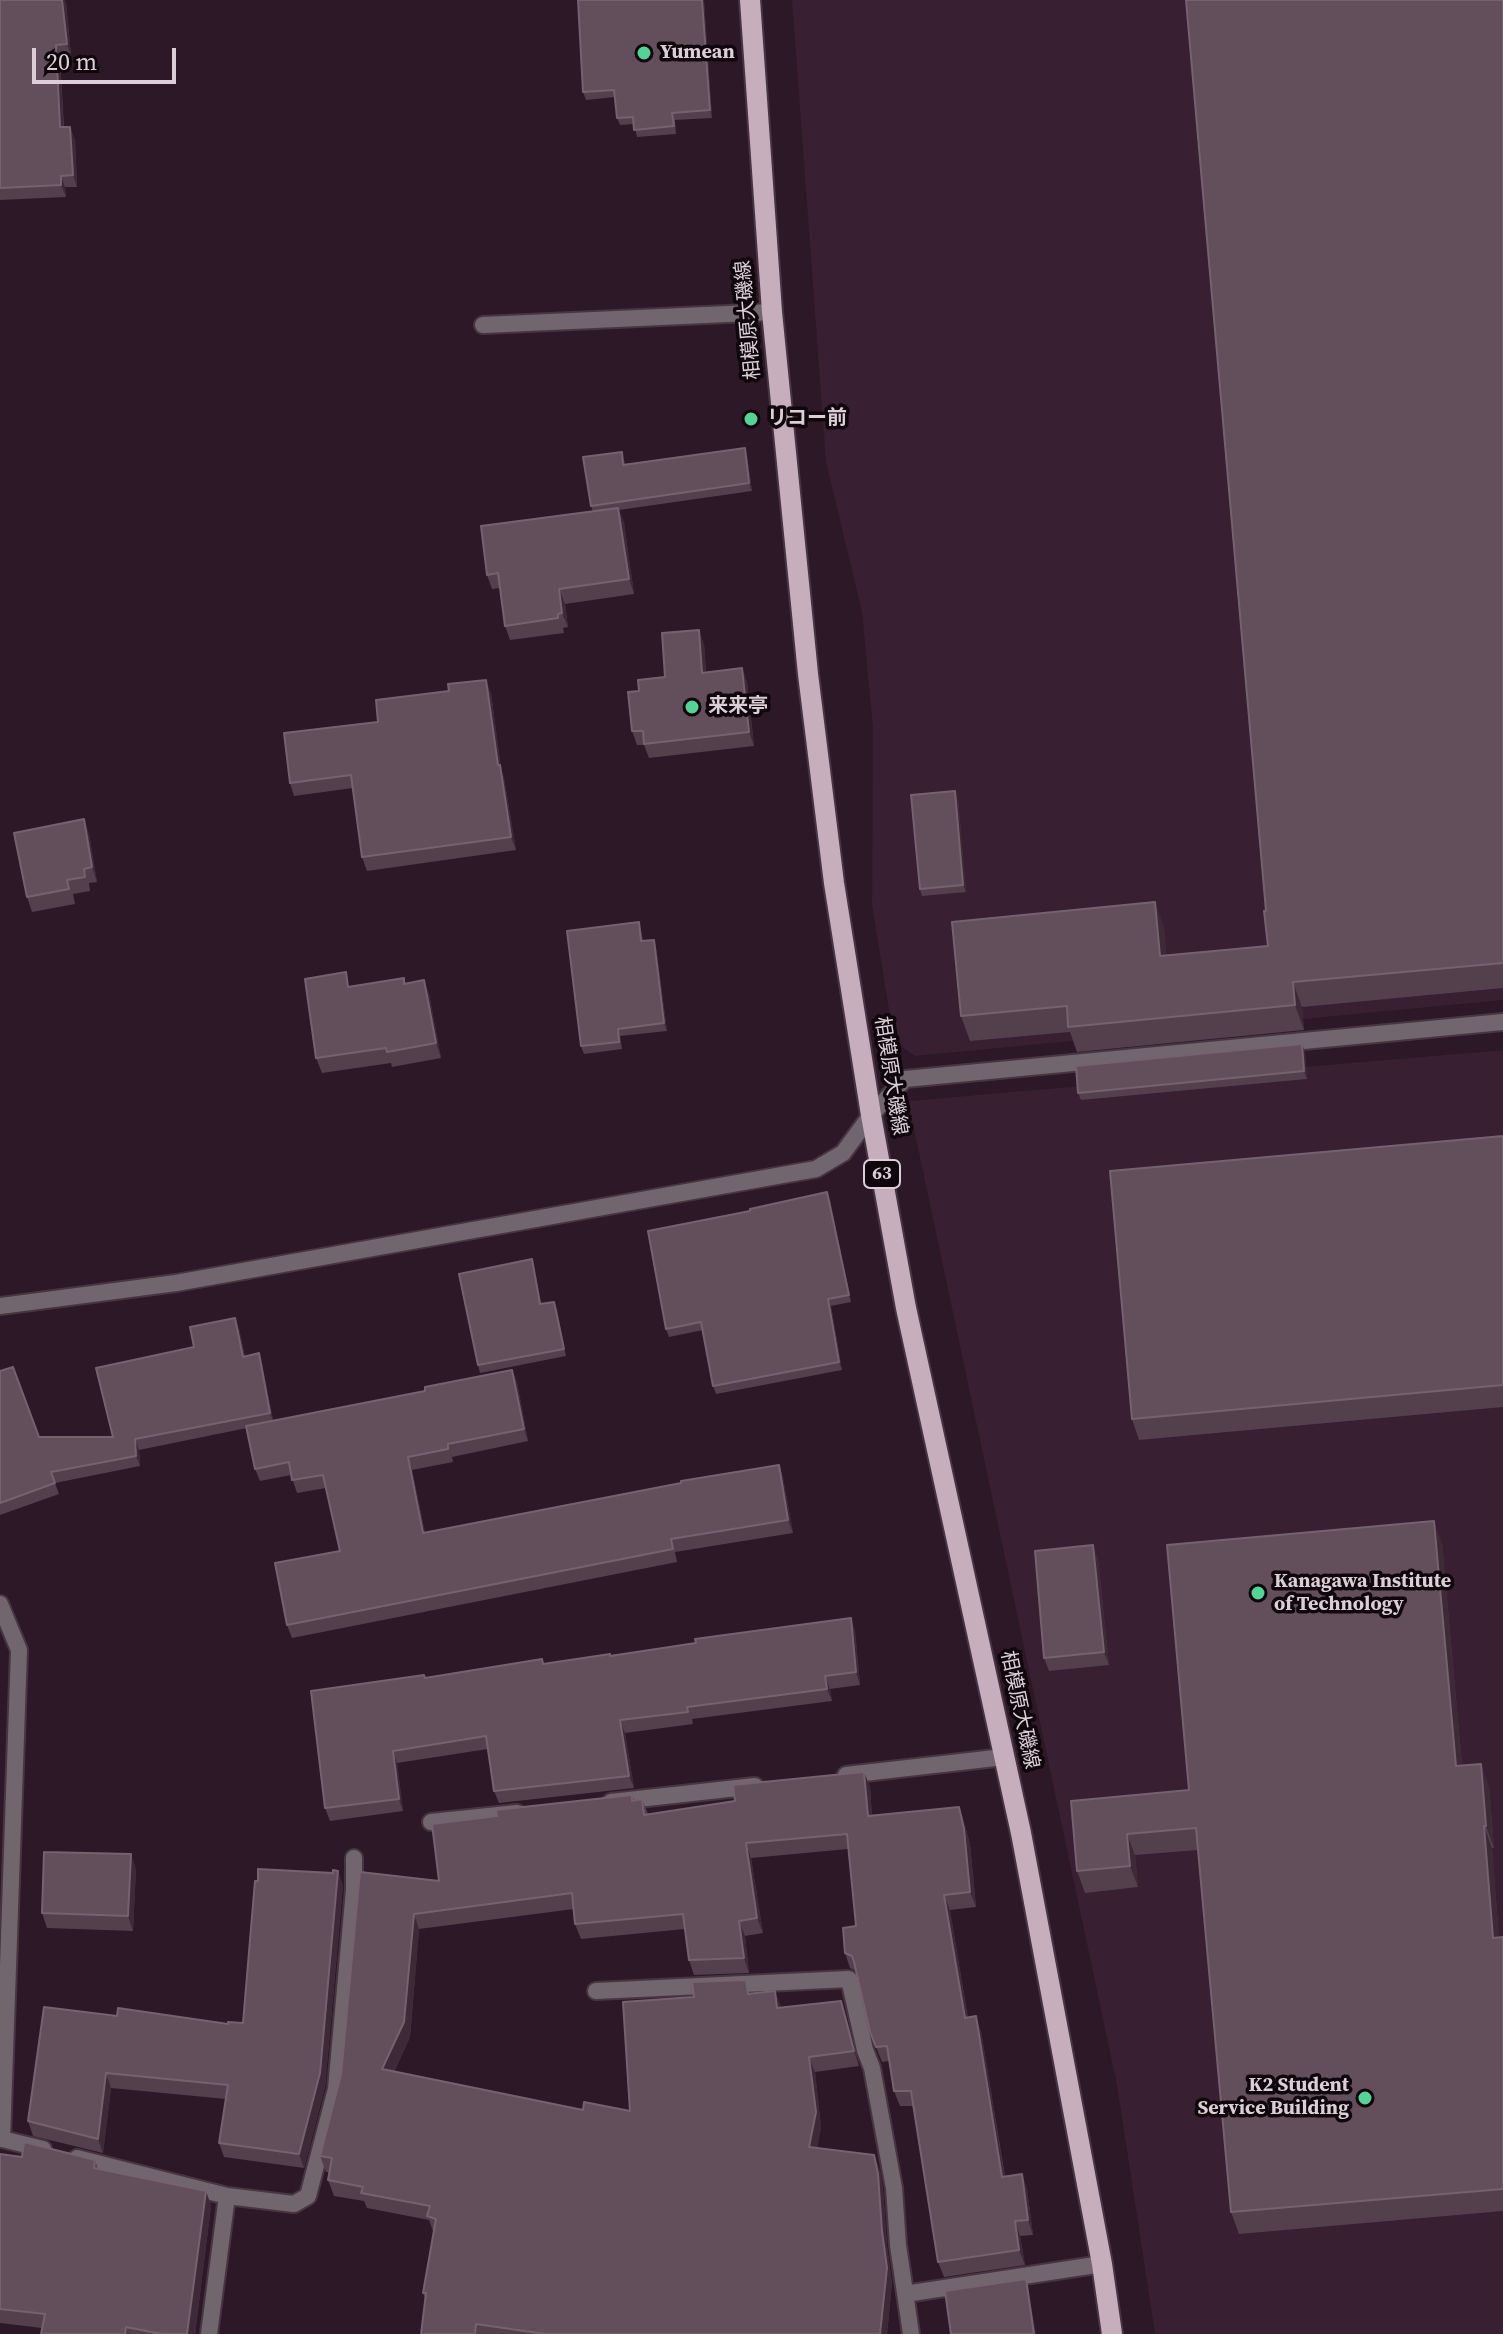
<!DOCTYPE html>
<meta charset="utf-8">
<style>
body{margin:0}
#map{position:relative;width:1503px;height:2334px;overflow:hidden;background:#2c1826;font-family:"Source Serif 4",serif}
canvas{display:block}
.scale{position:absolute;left:32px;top:48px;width:144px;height:36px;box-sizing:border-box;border:4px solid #dcced7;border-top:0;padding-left:10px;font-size:24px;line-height:28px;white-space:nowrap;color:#dcced7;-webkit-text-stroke:6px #0f070c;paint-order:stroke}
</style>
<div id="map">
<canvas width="1503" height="2334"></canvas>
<div class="scale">20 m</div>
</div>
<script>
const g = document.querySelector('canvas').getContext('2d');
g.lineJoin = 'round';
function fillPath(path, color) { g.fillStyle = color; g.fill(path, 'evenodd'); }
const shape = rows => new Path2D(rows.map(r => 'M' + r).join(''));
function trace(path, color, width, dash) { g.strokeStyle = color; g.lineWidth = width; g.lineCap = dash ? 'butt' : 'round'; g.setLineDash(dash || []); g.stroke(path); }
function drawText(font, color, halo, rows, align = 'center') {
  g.font = font + ' "Source Serif 4","Noto Sans JP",serif'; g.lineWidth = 7; g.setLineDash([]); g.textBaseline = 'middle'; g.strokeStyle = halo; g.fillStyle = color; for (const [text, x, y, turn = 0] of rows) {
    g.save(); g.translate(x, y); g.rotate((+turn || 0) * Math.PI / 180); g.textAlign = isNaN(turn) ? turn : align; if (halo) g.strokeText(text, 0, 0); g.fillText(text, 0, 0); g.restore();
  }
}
const built = shape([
 [792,0,1503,0,1503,1000,915,1056,894,1041,872,905,873,729,862,612,826,462],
 [1503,1050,1503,2334,1155,2334,1117,2085,908,1101]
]);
const street = shape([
 [483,325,772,312],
 [0,1306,176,1283,816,1169,843,1153,871,1115,905,1079,1503,1022],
 [0,1604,19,1650,2,2139,0,2139],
 [846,1775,1004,1757],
 [611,1802,755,1786],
 [431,1822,517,1813],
 [596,1991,849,1979,865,2050,872,2068,894,2188,898,2245,911,2334],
 [2,2139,43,2149],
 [77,2158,227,2196],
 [905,2294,1102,2264],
 [209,2334,227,2196,294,2204,308,2196,336,2089,354,1890,354,1858]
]);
const primary = shape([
 [750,0,772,312,808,674,834,883,871,1115,906,1308,1021,1833,1102,2264,1112,2334]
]);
const wall = shape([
 [0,0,66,2,71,56,60,57,64,127,75,139,77,187,65,187,66,197,0,200],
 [578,0,704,0,712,118,675,120,676,134,637,137,634,124,620,125,617,118,615,97,586,100,583,92],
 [1503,0,1503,988,1302,1007,1304,1030,1077,1052,1070,1032,970,1041,961,1016,1164,927,1166,955,1268,946,1266,911],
 [745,448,747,456,752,491,619,510,624,523,634,594,565,604,568,627,563,628,564,633,510,640,505,626,500,588,492,589,487,575,593,512,591,506,622,452,625,464],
 [704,644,706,672,742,668,747,682,754,746,649,758,644,745,637,745,632,731,639,691,665,677],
 [491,693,501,769,504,778,516,850,367,871,362,857,353,788,294,796,290,783,378,722],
 [958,799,966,892,922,896,920,889],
 [89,834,97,882,89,883,90,891,73,894,75,904,32,912,27,897],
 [639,922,641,930,643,941,654,940,656,947,667,1031,620,1036,622,1049,584,1054,581,1046],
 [404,978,406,983,429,994,441,1058,392,1067,391,1063,322,1073,316,1058,351,986],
 [1305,1052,1307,1079,1081,1100,1078,1093],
 [1503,1136,1503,1407,1139,1440,1132,1419],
 [830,1200,851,1302,831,1306,842,1370,716,1394,713,1386,703,1330,669,1337,666,1329],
 [534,1267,541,1304,557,1309,566,1356,480,1373,478,1365],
 [239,1329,245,1356,262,1364,273,1421,425,1391,512,1370,517,1382,528,1441,452,1457,453,1462,412,1470,425,1533,779,1465,783,1478,793,1533,675,1552,677,1562,292,1638,287,1625,340,1551,326,1488,297,1493,291,1475,260,1481,255,1469,247,1428,139,1450,140,1466,55,1483,59,1494,0,1515,0,1371,39,1437,113,1437,194,1347],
 [1442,1543,1462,1765,1489,1786,1494,1848,1492,1848,1499,1938,1503,1937,1503,2211,1239,2234,1231,2212,1198,1850,1135,1855,1138,1887,1085,1893,1077,1871,1189,1790],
 [1093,1545,1098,1559,1109,1665,1049,1671,1044,1658],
 [851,1618,855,1631,860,1685,830,1689,832,1701,692,1719,693,1724,625,1733,634,1788,499,1803,494,1791,488,1749,397,1763,403,1811,330,1821,325,1808,425,1678,611,1656],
 [864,1772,870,1787,872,1815,959,1807,964,1822,970,1844,976,1907,950,1910,968,2018,981,2031,1005,2176,1022,2174,1027,2189,1033,2235,1020,2236,1025,2265,944,2277,938,2262,914,2106,900,2106,894,2091,889,2061,882,2062,870,2032,856,1971,850,1968,845,1953,856,1926,848,1849,751,1858,763,1933,745,1936,749,1973,694,1975,689,1960,685,1929,581,1939,575,1924,574,1909,419,1929,410,2037,394,2072,583,2110,630,2111,751,1994,781,2008,846,2016,859,2066,815,2072,821,2127,817,2148,880,2170,883,2189,887,2246,892,2283,887,2334,421,2334,425,2298,423,2293,434,2232,433,2231,429,2220,367,2208,364,2201,334,2196,328,2180,330,2172,326,2172,320,2156,341,2075,360,1872,439,1881,497,1816,632,1795,634,1800,642,1799,648,1814,735,1801],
 [136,1869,133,1931,47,1928,42,1913],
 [343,1885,325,2087,304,2168,224,2157,219,2143,226,2099,111,2088,103,2153,33,2136,28,2121,117,2016,228,2024,243,2023],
 [0,2154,22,2157,95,2160,98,2169,206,2191,211,2206,195,2334,41,2334,42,2328,0,2323]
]);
const shadedWall = shape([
 [62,0,65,0,66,2,71,56,67,44],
 [702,0,704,0,712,118,710,110],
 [56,45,60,57,64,139,60,127],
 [70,127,75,139,77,187,73,175],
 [61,176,65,187,66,197,61,185],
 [745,448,747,456,752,491,749,483],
 [618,508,624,523,634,594,629,579],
 [559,589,565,604,568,627,562,613],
 [699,630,704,644,707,687,702,673],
 [742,668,747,682,754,746,749,732],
 [486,680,491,693,501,769,504,778,516,850,511,837,498,765],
 [955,791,958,799,966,892,963,885],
 [84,819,89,834,97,882,92,867],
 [1155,902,1164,927,1169,980,1160,956],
 [654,940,656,947,667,1031,664,1023],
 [424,980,429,994,441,1058,436,1043],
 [1293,982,1302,1007,1304,1030,1295,1005],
 [1302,1044,1305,1052,1307,1079,1304,1071],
 [827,1192,830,1200,851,1302,849,1295],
 [532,1259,534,1267,543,1311,540,1304],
 [828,1299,831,1306,842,1370,839,1362],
 [554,1302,557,1309,566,1356,564,1349],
 [235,1318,239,1329,247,1367,243,1357],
 [259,1353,262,1364,274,1423,270,1413],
 [512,1370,517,1382,528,1441,524,1429],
 [135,1439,139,1450,140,1466,136,1456],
 [408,1457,412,1470,428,1546,423,1533],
 [779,1465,783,1478,793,1533,788,1520],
 [1434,1521,1442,1543,1464,1787,1456,1766],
 [1093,1545,1098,1559,1109,1665,1104,1652],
 [851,1618,855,1631,860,1685,856,1672],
 [825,1676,830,1689,832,1701,827,1689],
 [620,1720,625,1733,634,1788,629,1776],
 [393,1751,397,1763,403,1811,399,1799],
 [1481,1764,1489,1786,1494,1848,1486,1826],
 [864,1772,870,1787,873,1831,868,1816],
 [959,1807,964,1822,970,1844,976,1907,970,1892],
 [1484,1826,1492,1848,1501,1960,1493,1938],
 [1127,1834,1135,1855,1138,1887,1130,1866],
 [746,1843,751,1858,763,1933,757,1918],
 [131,1854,136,1869,133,1931,128,1916],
 [338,1871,343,1885,325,2087,304,2168,299,2154],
 [944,1895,950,1910,970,2033,965,2018],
 [414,1914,419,1929,410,2037,388,2084,382,2069],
 [739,1921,745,1936,749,1973,744,1958],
 [775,1991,781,2006,782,2023,777,2008],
 [841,2001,846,2016,859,2066,854,2051],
 [976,2016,981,2031,1007,2192,1002,2177],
 [809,2057,815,2072,821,2127,815,2163,809,2147],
 [106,2073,111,2088,103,2153,98,2139],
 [874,2155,880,2170,883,2189,887,2246,892,2283,887,2334,880,2334,882,2231],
 [1022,2174,1027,2189,1033,2235,1028,2220],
 [206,2191,211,2206,195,2334,187,2334],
 [1015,2221,1020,2236,1025,2265,1019,2250],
 [1026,2279,1028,2286,1036,2334,1034,2334]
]);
const building = shape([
 [0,0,62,0,67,44,56,45,60,127,70,127,73,175,61,176,61,185,0,188,0,0],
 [578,0,702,0,710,110,672,113,674,126,634,130,633,117,617,118,614,90,583,92,578,0],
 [1186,0,1503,0,1503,963,1293,982,1295,1005,1068,1027,1067,1006,961,1016,952,922,1155,902,1160,956,1268,946,1264,911,1266,911,1186,0],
 [745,448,749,483,591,506,583,457,622,452,623,465,745,448],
 [618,508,629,579,559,589,562,613,558,614,558,618,505,626,498,573,487,575,481,526,618,508],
 [699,630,702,673,742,668,749,732,644,744,643,731,632,731,628,692,639,691,638,680,665,677,662,633,699,630],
 [486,680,498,765,500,765,511,837,362,857,351,775,290,783,284,733,378,722,376,700,449,691,448,684,486,680],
 [955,791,963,885,920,889,911,795,955,791],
 [84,819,92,867,84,869,85,877,67,880,69,889,27,897,14,833,84,819],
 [639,922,641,941,654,940,664,1023,618,1029,619,1042,581,1046,567,931,639,922],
 [346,972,348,987,404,978,404,984,424,980,436,1043,387,1052,386,1048,316,1058,305,979,346,972],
 [1302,1044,1304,1071,1078,1093,1076,1066,1302,1044],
 [1503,1136,1503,1385,1132,1419,1110,1171,1503,1136],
 [827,1192,849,1295,828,1299,839,1362,713,1386,701,1322,666,1329,648,1231,750,1211,750,1209,827,1192],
 [532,1259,540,1304,554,1302,564,1349,478,1365,459,1274,532,1259],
 [235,1318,243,1357,259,1353,270,1413,135,1439,136,1456,51,1472,55,1483,0,1503,0,1371,13,1367,39,1437,113,1437,96,1368,194,1347,190,1327,235,1318],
 [512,1370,524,1429,448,1444,448,1449,408,1457,423,1533,681,1483,681,1481,779,1465,788,1520,671,1539,673,1549,287,1625,275,1563,340,1551,323,1475,292,1480,289,1462,255,1469,246,1426,425,1391,425,1387,512,1370],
 [1434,1521,1456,1766,1481,1764,1486,1826,1484,1826,1493,1938,1503,1937,1503,2189,1231,2212,1196,1828,1127,1834,1130,1866,1077,1871,1071,1801,1189,1790,1167,1545,1434,1521],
 [1093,1545,1104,1652,1044,1658,1035,1551,1093,1545],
 [851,1618,856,1672,825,1676,827,1689,687,1707,688,1712,620,1720,629,1776,494,1791,486,1736,393,1751,399,1799,325,1808,311,1691,424,1675,425,1678,542,1659,543,1664,610,1654,610,1656,696,1643,695,1639,851,1618],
 [864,1772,868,1816,959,1807,964,1829,970,1892,944,1895,965,2018,976,2016,1002,2177,1022,2174,1028,2220,1015,2221,1019,2250,938,2262,911,2091,894,2091,887,2046,876,2047,870,2032,854,1962,852,1956,845,1953,843,1928,856,1926,847,1834,746,1843,757,1918,739,1921,744,1958,689,1960,683,1914,575,1924,572,1893,414,1914,404,2022,382,2069,583,2110,584,2102,630,2111,623,2002,694,1997,692,1982,746,1980,748,1994,775,1991,777,2008,841,2001,854,2051,809,2057,816,2112,809,2147,874,2155,878,2174,882,2231,887,2268,880,2334,545,2334,476,2324,475,2334,421,2334,426,2293,423,2293,436,2219,427,2216,430,2206,361,2193,363,2187,328,2180,332,2158,320,2156,341,2075,360,1872,439,1881,432,1824,497,1816,496,1810,632,1795,632,1801,642,1799,644,1815,735,1801,733,1785,864,1772],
 [44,1852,131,1854,128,1916,42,1913,44,1852],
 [258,1869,333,1873,333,1870,338,1871,320,2073,299,2154,219,2143,228,2085,106,2073,98,2139,28,2121,44,2007,117,2016,118,2008,228,2024,228,2022,243,2023,255,1881,258,1881,258,1869],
 [24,2142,95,2160,94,2168,206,2191,187,2334,161,2334,126,2327,125,2334,41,2334,45,2314,0,2309,0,2154,22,2157,24,2142],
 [1026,2279,1034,2334,951,2334,945,2291,1026,2279]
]);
const markers = [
 [644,53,8,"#54d396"],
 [751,419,8,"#54d396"],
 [692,707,8,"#54d396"],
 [1258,1593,8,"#54d396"],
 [1365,2098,8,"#54d396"]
];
const shields = [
 [882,1174,36]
];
const shieldNames = [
 ["63",882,1174]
];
const poiNames = [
 ["Yumean",660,53],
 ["リコー前",767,419],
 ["来来亭",708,707],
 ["Kanagawa Institute",1274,1582],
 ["of Technology",1274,1605],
 ["K2 Student",1349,2086,"right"],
 ["Service Building",1349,2109,"right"]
];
const streetNames = [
 ["相模原大磯線",749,320,-95],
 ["相模原大磯線",890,1076,81],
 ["相模原大磯線",1019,1710,78]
];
fillPath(built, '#381f31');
trace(street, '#483542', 20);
trace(primary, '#483542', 24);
trace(street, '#72666e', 16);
trace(primary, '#c6aebd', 20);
fillPath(wall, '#543f4d');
fillPath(shadedWall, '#3e2937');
fillPath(building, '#634e5c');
trace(building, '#76626f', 2);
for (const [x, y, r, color] of markers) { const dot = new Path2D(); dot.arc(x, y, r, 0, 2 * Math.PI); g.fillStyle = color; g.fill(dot); trace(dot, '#0f070c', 3); }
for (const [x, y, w] of shields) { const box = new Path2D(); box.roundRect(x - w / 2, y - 14, w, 28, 6); g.fillStyle = '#0f070c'; g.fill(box); trace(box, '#dcced7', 2); }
drawText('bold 18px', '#dcced7', null, shieldNames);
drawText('bold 20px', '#dcced7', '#0f070c', poiNames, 'left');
drawText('20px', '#dcced7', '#0f070c', streetNames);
</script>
